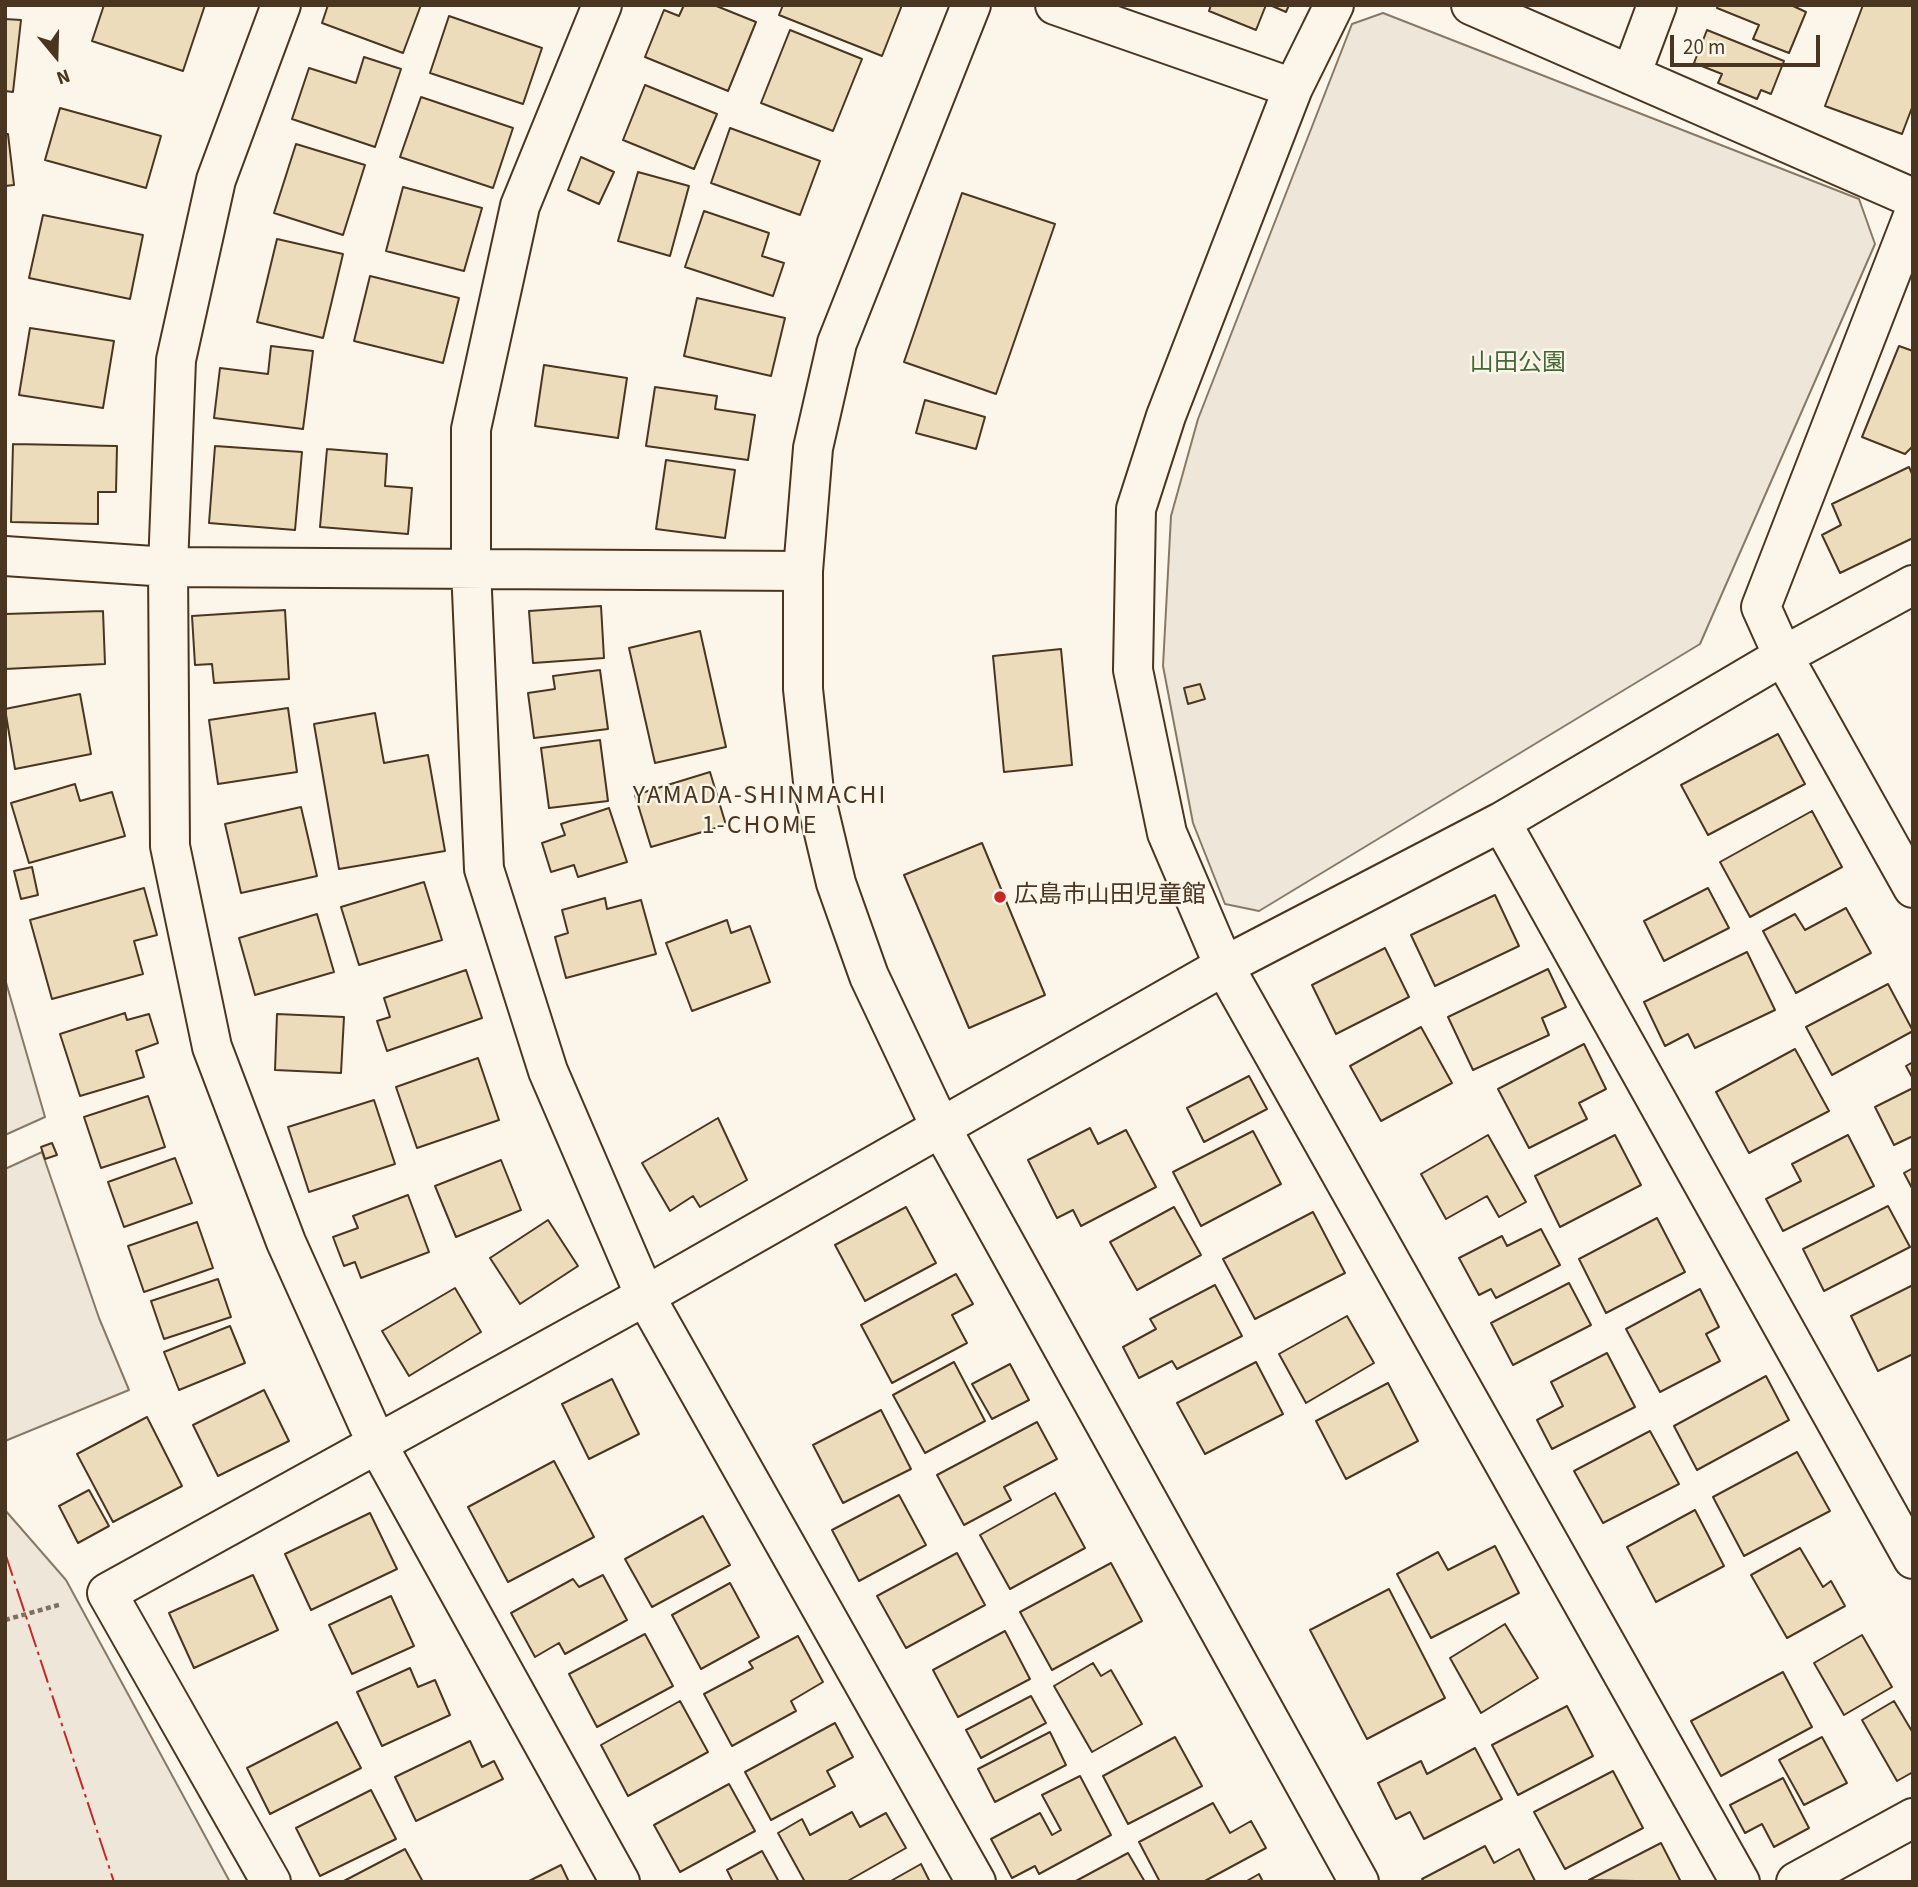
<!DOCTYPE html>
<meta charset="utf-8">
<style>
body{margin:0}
#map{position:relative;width:1918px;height:1887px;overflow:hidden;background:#fbf6e9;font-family:"Source Sans 3",sans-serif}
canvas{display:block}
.frame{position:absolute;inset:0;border:7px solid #4a3520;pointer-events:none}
.north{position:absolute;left:21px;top:21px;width:70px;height:70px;-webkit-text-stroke:5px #fbf6e9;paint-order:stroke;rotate:161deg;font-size:19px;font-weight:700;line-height:28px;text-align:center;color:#4a3520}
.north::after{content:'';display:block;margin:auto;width:24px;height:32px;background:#4a3520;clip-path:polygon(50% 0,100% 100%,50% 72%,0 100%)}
.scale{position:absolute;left:1670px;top:35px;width:150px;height:32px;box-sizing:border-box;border:4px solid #4a3520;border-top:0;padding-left:9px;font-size:21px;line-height:24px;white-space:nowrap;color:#4a3520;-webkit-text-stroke:5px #fbf6e9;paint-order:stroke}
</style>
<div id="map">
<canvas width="1918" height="1887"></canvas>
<div class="frame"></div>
<div class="north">N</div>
<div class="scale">20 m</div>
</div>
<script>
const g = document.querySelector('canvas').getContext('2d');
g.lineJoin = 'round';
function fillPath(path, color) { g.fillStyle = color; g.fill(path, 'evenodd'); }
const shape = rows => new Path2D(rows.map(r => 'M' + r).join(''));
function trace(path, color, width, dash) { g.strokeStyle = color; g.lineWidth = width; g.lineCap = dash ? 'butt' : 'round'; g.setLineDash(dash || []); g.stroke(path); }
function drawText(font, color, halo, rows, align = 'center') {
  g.font = font + ' "Source Sans 3","Noto Sans JP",sans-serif'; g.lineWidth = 5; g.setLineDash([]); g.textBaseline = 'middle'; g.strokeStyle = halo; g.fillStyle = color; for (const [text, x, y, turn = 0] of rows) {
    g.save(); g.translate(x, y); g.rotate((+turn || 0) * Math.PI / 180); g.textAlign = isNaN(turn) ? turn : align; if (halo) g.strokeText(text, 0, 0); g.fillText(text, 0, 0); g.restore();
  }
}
const green = shape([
 [1383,13,1859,199,1875,244,1700,644,1259,911,1225,904,1193,823,1163,666,1171,516,1198,419,1352,24,1383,13],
 [5,979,45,1117,5,1135,5,979],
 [42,1152,99,1318,129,1390,5,1441,5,1169,42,1152],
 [5,1510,66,1580,230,1882,5,1882,5,1510]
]);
const building = shape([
 [104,5,205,5,183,71,92,41,104,5],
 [328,5,421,5,403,53,322,23,328,5],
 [684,5,714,5,756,22,728,91,645,57,664,10,679,16,684,5],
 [783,5,902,5,882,56,779,15,783,5],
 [1211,5,1266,5,1256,30,1209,11,1211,5],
 [1270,5,1289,5,1286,12,1270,5],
 [1718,5,1791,5,1806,12,1789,53,1753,39,1759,25,1717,8,1718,5],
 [1863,5,1913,5,1913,105,1902,134,1825,106,1863,5],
 [449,16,542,48,523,104,430,73,449,16],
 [5,19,21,20,13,92,5,91,5,19],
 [790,30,862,59,833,131,761,103,790,30],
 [1707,30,1784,61,1771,94,1761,90,1757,99,1718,83,1722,74,1694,63,1707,30],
 [364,57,401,69,375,147,292,119,309,68,356,83,364,57],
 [645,85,717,114,694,169,623,140,645,85],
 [421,97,513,128,493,188,400,157,421,97],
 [60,108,161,136,146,188,45,160,60,108],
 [730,128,820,161,800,215,711,183,730,128],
 [5,134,8,134,14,185,5,186,5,134],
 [296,144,365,165,343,235,274,213,296,144],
 [581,157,614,172,599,204,568,190,581,157],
 [638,172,689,186,670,256,618,241,638,172],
 [403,187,482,208,464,271,386,251,403,187],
 [962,193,1055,224,996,394,904,362,962,193],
 [704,211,769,233,762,256,784,263,773,296,685,267,704,211],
 [43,215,143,235,130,299,29,278,43,215],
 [277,239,343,254,323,338,257,322,277,239],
 [370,276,459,298,443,363,354,341,370,276],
 [697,298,785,318,771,376,684,356,697,298],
 [30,328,114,341,103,408,19,395,30,328],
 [271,346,313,351,303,429,214,418,220,368,268,374,271,346],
 [1899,346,1913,351,1913,446,1905,454,1862,437,1899,346],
 [544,365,627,378,618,438,535,426,544,365],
 [655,387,717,396,715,409,755,415,748,460,646,446,655,387],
 [925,400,985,417,976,449,916,433,925,400],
 [13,444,117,446,116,492,98,492,98,524,11,522,13,444],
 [215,446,302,452,295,530,209,523,215,446],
 [327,449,387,454,385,486,412,488,408,534,320,527,327,449],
 [666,460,735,470,725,538,656,529,666,460],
 [1909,467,1913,476,1913,538,1840,573,1822,535,1841,525,1832,504,1909,467],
 [601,606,604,658,533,663,529,611,601,606],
 [285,610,289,679,214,683,212,664,195,665,192,616,285,610],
 [103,611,105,664,5,669,5,614,103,611],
 [700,631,726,747,655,763,629,648,700,631],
 [1061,649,1072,765,1004,772,993,656,1061,649],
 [600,670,608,729,534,738,528,693,555,689,553,676,600,670],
 [1200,684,1205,699,1188,704,1184,688,1200,684],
 [80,694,91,754,15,769,5,709,80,694],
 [288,708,297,772,218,784,209,720,288,708],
 [375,713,384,763,428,755,445,851,339,869,314,724,375,713],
 [1778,734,1805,784,1708,835,1681,785,1778,734],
 [600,740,608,801,549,808,541,748,600,740],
 [710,772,726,825,651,847,635,795,710,772],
 [75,784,80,801,112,792,125,836,29,863,11,803,75,784],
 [301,807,317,876,241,893,225,824,301,807],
 [609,808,627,862,578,877,574,865,551,872,542,843,565,835,561,824,609,808],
 [1812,811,1842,867,1750,917,1720,862,1812,811],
 [982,843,1045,995,969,1028,904,875,982,843],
 [32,867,38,895,21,899,14,871,32,867],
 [424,882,442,940,359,965,341,907,424,882],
 [144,888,157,935,134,941,143,974,52,999,30,920,144,888],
 [1708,888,1729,928,1664,961,1644,921,1708,888],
 [1495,895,1519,946,1435,986,1411,935,1495,895],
 [605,898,607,909,641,900,656,954,566,978,555,937,568,933,562,910,605,898],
 [1846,908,1871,953,1796,993,1763,931,1795,914,1805,930,1846,908],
 [317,914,334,972,255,995,239,938,317,914],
 [727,920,731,933,750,926,770,982,692,1011,666,943,727,920],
 [1385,948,1409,997,1336,1034,1312,985,1385,948],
 [1747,952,1775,1010,1695,1048,1688,1034,1665,1046,1644,1002,1747,952],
 [1548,969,1566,1007,1542,1018,1549,1035,1473,1070,1448,1017,1548,969],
 [466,970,482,1018,387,1051,377,1021,390,1017,384,998,466,970],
 [1888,984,1913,1031,1832,1075,1806,1027,1888,984],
 [125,1013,127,1020,149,1014,158,1043,136,1051,144,1077,80,1096,60,1034,125,1013],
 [277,1014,344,1017,341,1073,275,1070,277,1014],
 [1421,1027,1452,1083,1381,1121,1350,1066,1421,1027],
 [1584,1044,1606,1089,1579,1103,1587,1119,1529,1148,1498,1089,1584,1044],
 [1795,1049,1829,1111,1749,1153,1716,1092,1795,1049],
 [478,1058,499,1120,417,1148,396,1087,478,1058],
 [1913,1062,1913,1079,1906,1066,1913,1062],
 [1249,1076,1267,1109,1204,1142,1187,1108,1249,1076],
 [1913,1088,1913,1136,1894,1145,1875,1107,1913,1088],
 [148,1096,165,1147,101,1168,84,1117,148,1096],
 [374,1100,395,1164,309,1192,288,1127,374,1100],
 [718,1118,747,1180,700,1207,693,1196,670,1211,642,1163,718,1118],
 [1090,1128,1098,1144,1126,1130,1156,1187,1081,1226,1073,1210,1057,1218,1028,1160,1090,1128],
 [1253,1131,1281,1184,1201,1226,1173,1172,1253,1131],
 [1488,1135,1526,1202,1499,1217,1487,1196,1446,1219,1421,1174,1488,1135],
 [1615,1135,1641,1185,1560,1227,1535,1176,1615,1135],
 [1848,1135,1874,1186,1783,1231,1766,1199,1801,1181,1792,1164,1848,1135],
 [52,1143,57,1155,45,1159,41,1147,52,1143],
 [175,1158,192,1203,124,1227,108,1182,175,1158],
 [501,1160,521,1210,456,1237,435,1186,501,1160],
 [1913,1168,1913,1190,1904,1173,1913,1168],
 [408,1195,429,1252,361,1278,355,1262,344,1266,333,1237,358,1228,353,1216,408,1195],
 [1888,1206,1910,1247,1824,1291,1803,1249,1888,1206],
 [906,1207,936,1263,865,1301,835,1245,906,1207],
 [1174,1207,1201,1255,1137,1290,1110,1242,1174,1207],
 [1313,1212,1345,1273,1255,1319,1223,1259,1313,1212],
 [1657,1218,1685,1272,1606,1313,1579,1259,1657,1218],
 [548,1220,578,1266,520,1304,490,1258,548,1220],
 [197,1222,213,1268,144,1292,128,1246,197,1222],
 [1541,1229,1560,1265,1496,1298,1491,1289,1479,1295,1459,1258,1502,1236,1507,1246,1541,1229],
 [956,1274,973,1304,952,1315,967,1343,892,1383,861,1325,956,1274],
 [218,1279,231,1317,164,1339,151,1301,218,1279],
 [1569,1283,1591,1325,1513,1365,1491,1323,1569,1283],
 [1215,1285,1242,1336,1177,1369,1172,1361,1139,1378,1123,1347,1156,1329,1150,1319,1215,1285],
 [1913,1285,1913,1354,1878,1371,1851,1316,1913,1285],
 [455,1288,481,1332,409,1376,382,1331,455,1288],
 [1700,1289,1719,1327,1706,1334,1720,1361,1660,1392,1626,1329,1700,1289],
 [1347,1316,1374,1363,1306,1403,1279,1354,1347,1316],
 [230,1326,245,1363,179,1390,164,1352,230,1326],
 [1607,1353,1635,1407,1552,1449,1537,1420,1563,1406,1551,1382,1607,1353],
 [954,1362,985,1421,925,1453,893,1395,954,1362],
 [1256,1362,1283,1414,1205,1454,1177,1403,1256,1362],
 [1010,1364,1029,1400,992,1419,972,1384,1010,1364],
 [1766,1376,1789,1420,1697,1470,1674,1426,1766,1376],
 [612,1379,639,1434,589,1459,562,1404,612,1379],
 [1388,1383,1418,1441,1346,1479,1316,1421,1388,1383],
 [264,1390,289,1441,218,1476,193,1425,264,1390],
 [881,1410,911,1469,843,1503,813,1445,881,1410],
 [147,1417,182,1486,113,1522,77,1454,147,1417],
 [1037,1422,1057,1459,1004,1487,1011,1500,964,1525,937,1475,1037,1422],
 [1650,1431,1679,1484,1603,1523,1574,1471,1650,1431],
 [1797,1452,1830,1511,1744,1556,1713,1497,1797,1452],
 [554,1461,594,1537,508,1582,468,1507,554,1461],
 [89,1490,109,1526,78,1543,59,1506,89,1490],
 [1055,1493,1085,1548,1010,1589,980,1535,1055,1493],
 [899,1495,926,1545,859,1581,832,1530,899,1495],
 [1695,1510,1724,1566,1656,1602,1627,1547,1695,1510],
 [370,1513,397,1569,311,1610,285,1554,370,1513],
 [703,1516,730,1565,652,1607,625,1559,703,1516],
 [1495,1546,1519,1593,1431,1638,1397,1574,1438,1552,1448,1570,1495,1546],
 [1800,1548,1823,1587,1831,1581,1845,1606,1787,1638,1751,1575,1800,1548],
 [957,1553,985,1605,906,1648,877,1596,957,1553],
 [1111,1563,1142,1621,1052,1670,1020,1612,1111,1563],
 [253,1575,278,1630,194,1668,169,1613,253,1575],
 [603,1575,627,1620,565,1654,559,1643,535,1657,511,1613,573,1579,579,1587,603,1575],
 [730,1583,759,1637,701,1669,672,1615,730,1583],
 [1389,1589,1445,1698,1367,1739,1310,1630,1389,1589],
 [391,1596,414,1646,352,1674,329,1625,391,1596],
 [1505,1624,1538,1678,1481,1713,1450,1658,1505,1624],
 [1005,1631,1030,1679,958,1717,933,1670,1005,1631],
 [645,1634,673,1686,597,1727,569,1674,645,1634],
 [1862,1635,1892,1687,1844,1715,1814,1663,1862,1635],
 [798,1636,823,1682,791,1701,796,1711,732,1746,704,1694,753,1668,749,1662,798,1636],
 [1093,1663,1101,1676,1111,1670,1142,1724,1092,1752,1054,1686,1093,1663],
 [410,1668,418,1687,435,1680,450,1715,382,1746,357,1692,410,1668],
 [1783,1672,1812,1727,1721,1776,1691,1721,1783,1672],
 [1031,1696,1046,1723,981,1758,966,1730,1031,1696],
 [680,1701,708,1752,628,1796,601,1745,680,1701],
 [1894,1701,1913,1733,1913,1772,1897,1781,1862,1720,1894,1701],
 [1567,1706,1593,1756,1518,1795,1492,1745,1567,1706],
 [337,1722,361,1768,270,1814,247,1768,337,1722],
 [835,1723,853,1757,827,1771,835,1786,771,1820,745,1772,835,1723],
 [1050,1732,1066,1765,995,1802,978,1769,1050,1732],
 [1175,1737,1202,1786,1128,1824,1103,1776,1175,1737],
 [1822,1737,1847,1783,1804,1805,1779,1760,1822,1737],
 [470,1741,482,1767,494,1761,503,1779,416,1821,395,1777,470,1741],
 [1475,1748,1502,1799,1424,1839,1410,1812,1396,1819,1378,1783,1421,1761,1427,1774,1475,1748],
 [1613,1771,1643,1828,1565,1869,1534,1812,1613,1771],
 [1080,1776,1111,1835,1039,1874,1035,1866,1012,1878,991,1839,1040,1813,1052,1835,1061,1830,1042,1795,1080,1776],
 [1783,1778,1809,1828,1774,1847,1762,1824,1745,1833,1730,1805,1783,1778],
 [729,1784,755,1831,680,1872,654,1825,729,1784],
 [371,1790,396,1839,320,1876,296,1828,371,1790],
 [1213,1803,1230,1833,1251,1821,1266,1848,1203,1882,1160,1882,1139,1842,1213,1803],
 [852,1812,860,1827,886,1813,906,1848,846,1882,805,1882,778,1833,802,1819,810,1835,852,1812],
 [1661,1843,1681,1882,1589,1880,1661,1843],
 [1485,1846,1494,1863,1519,1849,1535,1881,1424,1882,1422,1879,1485,1846],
 [405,1849,423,1882,342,1882,405,1849],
 [762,1851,779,1882,733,1882,727,1870,762,1851],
 [1128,1853,1145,1882,1074,1882,1128,1853],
 [921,1864,930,1882,889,1882,921,1864],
 [561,1865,569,1882,527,1882,561,1865],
 [1259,1874,1263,1882,1245,1882,1259,1874]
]);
const path = shape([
 [5,1620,62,1604]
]);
const minor = shape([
 [281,5,216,180,176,360,168,567,170,846,212,1047,286,1242,376,1442,620,1882],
 [602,5,520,206,471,429,471,568,484,869,548,1071,645,1296,976,1882],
 [1055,5,1293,88],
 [1334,5,1293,88,1166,416,1136,509,1133,670,1167,833,1224,966,1740,1882],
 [1471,5,1913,198],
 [1631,75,1657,5],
 [1913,216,1761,607,1783,656,1913,888],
 [5,556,168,567,803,571],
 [1501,822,1913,1559],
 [271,1882,107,1593,645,1296,1224,966,1501,822,1783,656,1913,585],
 [1796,1882,1913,1818]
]);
const tertiary = shape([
 [971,5,837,343,813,448,803,571,803,689,814,791,836,883,869,976,940,1126,1359,1882]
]);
const power = shape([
 [5,1553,114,1882]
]);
const markers = [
 [1000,897,7,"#c62828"]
];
const parkNames = [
 ["山田公園",1518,365]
];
const poiNames = [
 ["広島市山田児童館",1014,897]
];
const neighbourhoodNames = [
 ["YAMADA-SHINMACHI",760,797],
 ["1-CHOME",760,827]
];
fillPath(green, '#ede6d9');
trace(green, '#887966', 2);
fillPath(building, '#ecdcbc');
trace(building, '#4a3520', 2);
trace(minor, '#4a3520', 42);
trace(tertiary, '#4a3520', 42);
trace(path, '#7f6f5c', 4.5, [5, 3.5]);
trace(minor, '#fbf6e9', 38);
trace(tertiary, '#fbf6e9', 38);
trace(power, '#c62828', 2, [24, 5, 3.5, 5]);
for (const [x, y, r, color] of markers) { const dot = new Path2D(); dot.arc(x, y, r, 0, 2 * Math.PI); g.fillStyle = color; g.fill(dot); trace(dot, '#fbf6e9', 2.5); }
drawText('24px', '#436837', '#fbf6e9', parkNames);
drawText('24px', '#4a3520', '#fbf6e9', poiNames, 'left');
g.letterSpacing = '2px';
drawText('26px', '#4a3520', '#fbf6e9', neighbourhoodNames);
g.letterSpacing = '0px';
</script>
